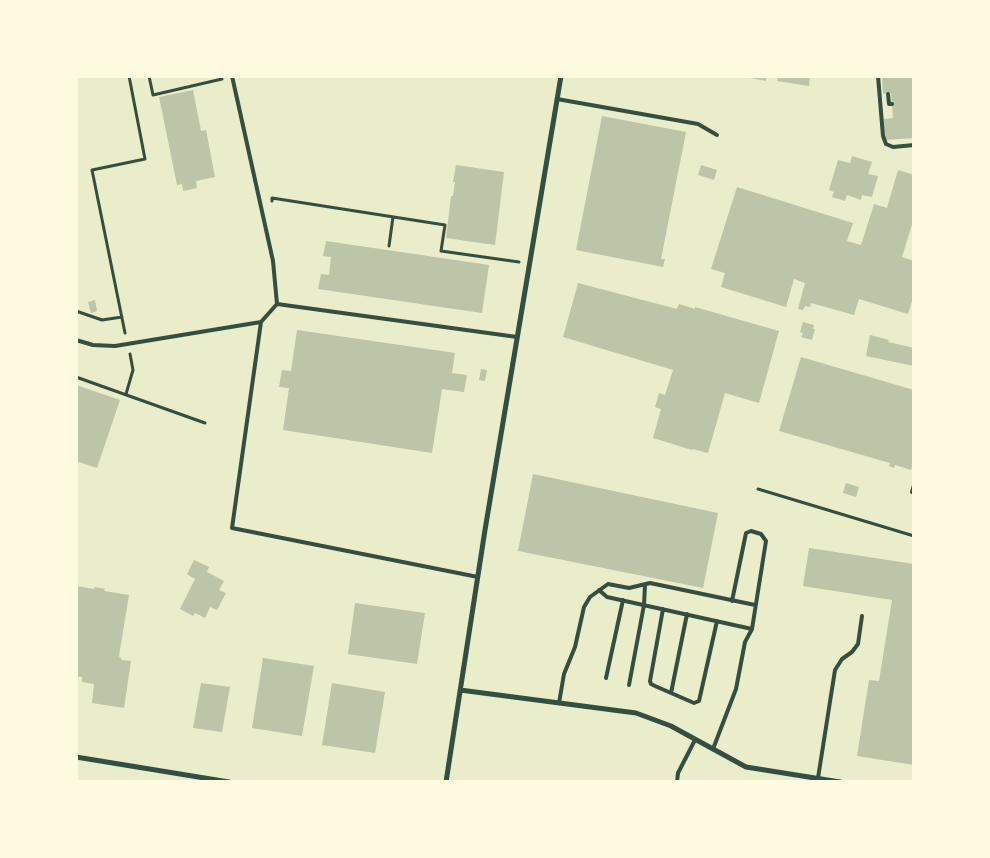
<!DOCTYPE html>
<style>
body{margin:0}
#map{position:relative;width:990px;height:858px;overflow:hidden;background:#e9edc9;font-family:Figtree,sans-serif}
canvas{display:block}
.frame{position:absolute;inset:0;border:78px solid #fefae0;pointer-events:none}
</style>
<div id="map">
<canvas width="990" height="858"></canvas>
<div class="frame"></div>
</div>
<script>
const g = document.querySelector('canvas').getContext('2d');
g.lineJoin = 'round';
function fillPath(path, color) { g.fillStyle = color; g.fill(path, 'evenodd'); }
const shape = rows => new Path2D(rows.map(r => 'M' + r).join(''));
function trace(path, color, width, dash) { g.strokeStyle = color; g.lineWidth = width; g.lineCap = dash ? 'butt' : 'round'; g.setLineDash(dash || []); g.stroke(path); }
const building = shape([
 [741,76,766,76,766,81],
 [778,76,810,76,809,86,777,81],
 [882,76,914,76,914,138,885,140,884,119,893,118,891,93,883,94],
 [193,90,201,131,206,130,215,177,196,181,197,188,183,191,182,184,177,185,159,97],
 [602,116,686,132,661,259,665,259,663,267,576,250],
 [852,156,872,162,868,174,878,176,872,197,862,195,861,200,847,195,845,201,832,197,834,192,829,190,838,160,850,163],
 [456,165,504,172,495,245,446,238,451,196,453,196,455,182,453,182],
 [701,165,717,170,714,180,698,175],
 [898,170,914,175,914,218,902,257,914,261,914,295,908,314,859,299,854,315,811,303,810,307,805,306,803,310,798,309,805,283,794,279,786,307,721,287,725,273,711,269,737,187,853,223,847,241,861,245,874,204,887,208],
 [326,241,489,265,482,313,318,289,321,274,329,275,331,257,323,256],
 [578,283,677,309,679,304,695,309,695,307,779,331,759,403,725,393,708,453,693,449,692,450,653,438,661,409,655,407,659,393,665,395,673,370,563,337],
 [95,300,97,311,91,313,88,302],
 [803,322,814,325,813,329,815,329,812,340,801,337,803,333,800,332],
 [297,330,455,353,452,373,467,375,464,392,442,389,432,453,283,430,289,388,279,387,282,370,291,371],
 [870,335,889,340,888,342,914,348,914,366,866,356],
 [801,357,914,390,914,461,911,470,895,465,894,468,889,466,890,463,779,431],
 [481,369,487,370,485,381,479,380],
 [76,385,120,400,97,468,76,461],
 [533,474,718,513,703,588,518,551],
 [846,483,859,487,856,497,843,493],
 [809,548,914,564,914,765,857,756,869,680,879,681,892,600,803,586],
 [194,560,209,567,207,572,224,581,219,590,226,593,217,610,210,607,205,618,195,613,193,616,180,609,195,579,187,574],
 [76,586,94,589,95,587,105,589,104,591,129,595,119,656,122,660,131,661,124,708,92,703,94,684,82,682,82,677,76,676],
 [355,603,425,613,417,664,348,654],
 [263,658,314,666,302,736,252,728],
 [201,683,230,687,222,732,193,728],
 [332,683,385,692,375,753,322,745]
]);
const path = shape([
 [149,76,153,95,222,79],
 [272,201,272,198,445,225,441,251,519,262],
 [389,246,393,217],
 [76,311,102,320,122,317],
 [125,333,92,170,145,159,129,76],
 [76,377,205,423],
 [126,394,133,370,130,354],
 [758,489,914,536]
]);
const service = shape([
 [878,76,883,136,886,144,893,147,914,145],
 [888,94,889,104,892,104],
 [557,99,698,124,717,135],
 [277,304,517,337],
 [261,322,232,528,478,577],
 [76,340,93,345,115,346,261,322,277,304,273,261,232,76],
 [912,492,914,485],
 [599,590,607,597,752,629],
 [663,609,650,681,651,684,655,686,694,703,699,701,717,621],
 [606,678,623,600],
 [629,685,644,605,645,585],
 [671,693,687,614],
 [559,703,564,674,575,647,584,607,590,597,608,584,629,588,650,583,755,605],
 [713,749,736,689,745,642,752,629,766,541,761,534,751,531,746,533,732,601],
 [818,778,835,670,842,659,852,652,858,644,862,616],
 [677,782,678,773,695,740]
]);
const minor = shape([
 [460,690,636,713,671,726,746,767,840,782],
 [76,757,229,782],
 [446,782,485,530,561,76]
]);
fillPath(building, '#bcc5a7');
trace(path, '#344e41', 3);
trace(service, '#344e41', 4);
trace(minor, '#344e41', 5);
</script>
